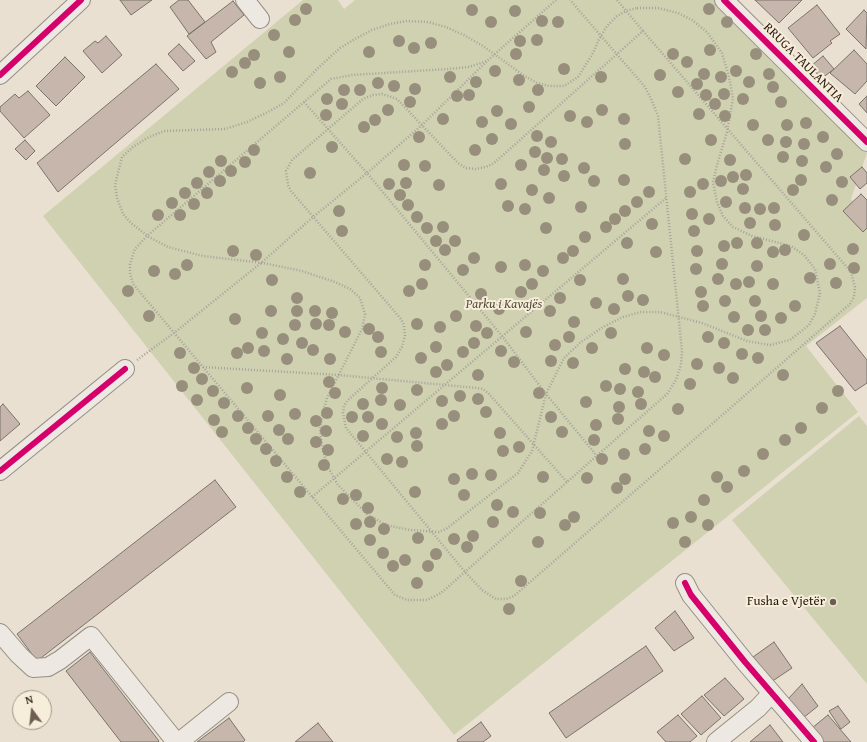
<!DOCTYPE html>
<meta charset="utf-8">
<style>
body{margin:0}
#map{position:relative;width:867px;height:742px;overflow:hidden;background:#e9e0d1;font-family:"Gentium Book Plus",serif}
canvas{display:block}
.north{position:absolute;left:12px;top:690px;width:40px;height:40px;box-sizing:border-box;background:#f7eddb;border:1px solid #a49889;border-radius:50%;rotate:345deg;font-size:11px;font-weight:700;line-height:16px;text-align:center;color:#28190d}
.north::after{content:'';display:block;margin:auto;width:14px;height:18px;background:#6c5f52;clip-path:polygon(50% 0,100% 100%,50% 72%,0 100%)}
</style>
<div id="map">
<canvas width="867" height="742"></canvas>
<div class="north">N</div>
</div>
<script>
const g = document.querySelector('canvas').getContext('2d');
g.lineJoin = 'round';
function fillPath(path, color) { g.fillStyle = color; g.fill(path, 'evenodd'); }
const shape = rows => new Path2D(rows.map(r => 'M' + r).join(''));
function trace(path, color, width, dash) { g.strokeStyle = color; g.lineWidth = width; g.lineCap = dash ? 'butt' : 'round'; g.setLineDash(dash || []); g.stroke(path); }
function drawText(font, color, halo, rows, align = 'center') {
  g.font = font + ' "Gentium Book Plus",serif'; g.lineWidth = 4; g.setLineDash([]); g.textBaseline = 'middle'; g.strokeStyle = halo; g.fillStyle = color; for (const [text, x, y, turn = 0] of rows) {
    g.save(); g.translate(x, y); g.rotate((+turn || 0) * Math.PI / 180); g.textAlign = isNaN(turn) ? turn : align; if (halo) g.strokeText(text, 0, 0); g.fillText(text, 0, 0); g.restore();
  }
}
const green = shape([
 [303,0,338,0,344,9,355,0,714,0,867,153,851,199,867,218,867,298,806,346,858,412,454,735,43,216],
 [859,416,867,426,867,684,732,520]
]);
const building = shape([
 [120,0,152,0,131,15,120,0],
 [179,0,188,0,205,22,189,34,170,7,179,0],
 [755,0,802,0,779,23,755,0],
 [233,1,244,15,211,42,216,52,206,59,187,36,233,1],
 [817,5,840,34,830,41,832,43,813,58,788,28,817,5],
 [864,10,867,13,866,49,846,29,864,10],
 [106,36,122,55,102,73,83,51,95,41,98,43,106,36],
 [179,44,195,61,183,71,168,54,179,44],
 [854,50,867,64,867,81,855,94,830,73,854,50],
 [823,56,834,69,821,79,811,66,823,56],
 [65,57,85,77,56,106,36,86,65,57],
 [156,64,179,89,58,192,37,163,156,64],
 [28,91,50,115,24,138,0,111,0,107,15,94,19,98,28,91],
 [867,96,867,113,859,104,867,96],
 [25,140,35,151,26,160,15,149,25,140],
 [862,167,867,173,867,183,860,189,850,177,862,167],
 [861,194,867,200,867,228,863,232,843,211,861,194],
 [840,326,867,360,867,383,855,391,816,343,840,326],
 [3,404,20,424,0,441,0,407,3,404],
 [215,480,236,507,37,661,17,634,215,480],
 [675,611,694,638,674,651,655,628,675,611],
 [774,642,792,668,771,682,753,657,774,642],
 [646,646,663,671,566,738,549,713,646,646],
 [90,652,159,741,158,742,121,742,66,671,90,652],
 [725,678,744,699,724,716,704,695,725,678],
 [802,684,818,706,803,718,788,699,802,684],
 [702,696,721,718,701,735,681,714,702,696],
 [838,706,850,722,841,729,829,711,838,706],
 [678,715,697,736,690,742,666,742,657,732,678,715],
 [828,715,851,742,823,742,812,728,828,715],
 [229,718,245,740,243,742,197,742,229,718],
 [481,722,491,736,483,742,458,742,457,740,481,722],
 [318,723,333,742,295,742,318,723],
 [770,725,783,742,750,742,770,725]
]);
const path = shape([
 [556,0,487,61,469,67,448,69,352,75,331,79,147,236,135,249,130,264,130,273,133,284,395,595,407,600,427,600,441,593,667,394,676,380,681,365,682,351,658,116,652,101,645,87,570,0],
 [617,0,643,31],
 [637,8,658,8,678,13,692,20,707,32,722,53,729,77,733,99,727,132,717,165,713,182,717,202,723,216,733,227,752,236,791,246,804,255,815,269,820,293,815,314,809,325,790,340,770,345,747,341,702,323,660,312,641,312,623,317,603,327,581,342,564,358,546,394,532,451,518,473,446,529,439,532,410,530,386,525,367,514,338,485,328,467,322,446,320,430,322,416,327,398,362,329,365,314,360,298,350,289,335,282,302,271,263,263,203,256,168,247,149,237,131,223,123,214,117,198,115,185,122,157,133,147,147,138,164,131,225,129,247,122,268,112,284,103,317,69,340,48,355,39,372,30,390,24,407,21,428,22,446,27,464,35,483,46,523,75,537,83,549,86,564,86,578,77,593,53,599,39,607,26,617,16,626,11,637,8],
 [643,31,851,272,855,287,854,297,850,304,514,596,506,599,496,599,482,590,465,572,346,428,343,413,344,406,347,401,396,357,402,347,405,336,404,325,401,319,291,191,288,185,286,171,292,160,363,99,373,95,382,94,397,99,458,163,466,168,476,169,486,167,494,163,643,31],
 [304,102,367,173,502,336,546,394,597,456],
 [137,360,174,333,261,263,313,217,367,173,422,125,487,61],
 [203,367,339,375,477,388,483,389,489,394,567,482],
 [312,497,666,198]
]);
const minor = shape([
 [245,0,260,19],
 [724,0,867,142],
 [0,75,81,0],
 [0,471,125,369],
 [685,583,691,595,745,662,814,742],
 [0,633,19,655,33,668,48,667,60,660,91,636,176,742],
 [179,742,229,702],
 [716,742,758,708,772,693]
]);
const cycleway = shape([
 [724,0,867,142],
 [0,75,81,0],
 [0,471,125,369],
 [685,583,691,595,745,662,814,742]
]);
const trees = [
 [306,9],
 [709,9],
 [472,10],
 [515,11],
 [295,20],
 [542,21],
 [491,22],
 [558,22],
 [727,22],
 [274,35],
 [537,40],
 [399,41],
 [520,41],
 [431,43],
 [414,48],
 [710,50],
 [289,52],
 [369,52],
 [516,54],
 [673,54],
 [756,54],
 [254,55],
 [687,62],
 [245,63],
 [564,69],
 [495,71],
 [736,71],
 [232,72],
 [704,74],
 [769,74],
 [660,75],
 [280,77],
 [450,77],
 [601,77],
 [721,77],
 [519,80],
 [476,82],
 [749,82],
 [260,83],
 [378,83],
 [697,84],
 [394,86],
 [773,87],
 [415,89],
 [344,90],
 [360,90],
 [538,90],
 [678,92],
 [724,94],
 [469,95],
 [706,95],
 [457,96],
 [327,99],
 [743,99],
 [410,102],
 [781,102],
 [342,104],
 [715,104],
 [529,107],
 [388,110],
 [602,110],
 [497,111],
 [699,114],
 [326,115],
 [570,116],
 [725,116],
 [443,119],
 [624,119],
 [375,120],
 [482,122],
 [587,122],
 [806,123],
 [511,124],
 [753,125],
 [787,125],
 [364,127],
 [537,136],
 [419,137],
 [823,137],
 [492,139],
 [711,140],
 [768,140],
 [551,142],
 [786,142],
 [625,144],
 [804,144],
 [332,147],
 [254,150],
 [475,150],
 [535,152],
 [837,154],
 [783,157],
 [547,158],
 [562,159],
 [685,159],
 [730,160],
 [221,161],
 [802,161],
 [245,162],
 [404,165],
 [521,165],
 [425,166],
 [826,167],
 [584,168],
 [544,170],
 [231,171],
 [209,172],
 [310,173],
 [746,175],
 [564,176],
 [733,177],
 [624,180],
 [801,180],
 [220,181],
 [594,181],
 [721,181],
 [842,182],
 [197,183],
 [406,183],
 [389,184],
 [501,184],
 [703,184],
 [439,185],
 [743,189],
 [532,190],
 [793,190],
 [649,192],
 [690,192],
 [185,193],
 [207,193],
 [400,195],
 [549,198],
 [832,200],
 [637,202],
 [726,202],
 [172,203],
 [194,204],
 [408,205],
 [508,206],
 [581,207],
 [745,208],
 [774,208],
 [525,209],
 [760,209],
 [339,211],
 [625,211],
 [692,214],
 [158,215],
 [180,215],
 [417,217],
 [615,219],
 [709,219],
 [750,223],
 [652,224],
 [775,225],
 [443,227],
 [606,227],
 [427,228],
 [546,228],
 [342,231],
 [694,231],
 [804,235],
 [585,237],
 [436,241],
 [455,241],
 [627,243],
 [737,243],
 [757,243],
 [724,246],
 [853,249],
 [445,250],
 [785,250],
 [233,251],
 [573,251],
 [697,251],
 [656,252],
 [773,252],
 [256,255],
 [474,258],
 [563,258],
 [722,264],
 [830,264],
 [187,265],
 [425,265],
 [525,265],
 [757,266],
 [501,267],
 [854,268],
 [696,269],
 [463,270],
 [154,271],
 [543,271],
 [175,274],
 [810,278],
 [623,279],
 [718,279],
 [272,280],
 [580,280],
 [749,282],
 [836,283],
 [422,284],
 [532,284],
 [736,284],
 [773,284],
 [128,291],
 [409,291],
 [521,292],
 [701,292],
 [481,294],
 [628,296],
 [297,298],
 [560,298],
 [643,300],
 [725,301],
 [755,301],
 [596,303],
 [703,306],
 [795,306],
 [499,309],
 [614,309],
 [271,311],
 [297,311],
 [315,311],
 [550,311],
 [332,313],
 [149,316],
 [456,316],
 [761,316],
 [734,317],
 [781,318],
 [235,319],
 [574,322],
 [316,324],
 [417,324],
 [295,325],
 [329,325],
 [476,326],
 [440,327],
 [369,329],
 [748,330],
 [765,330],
 [345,332],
 [526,332],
 [262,333],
 [487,333],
 [611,333],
 [378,337],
 [569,337],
 [708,337],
 [283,339],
 [302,343],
 [474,343],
 [724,343],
 [555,345],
 [436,347],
 [248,348],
 [592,348],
 [647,348],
 [313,350],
 [264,351],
 [501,351],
 [381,352],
 [463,352],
 [180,353],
 [237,353],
 [742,354],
 [664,355],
 [421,358],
 [758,358],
 [287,359],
 [330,359],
 [551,361],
 [514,362],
 [573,363],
 [697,364],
 [447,365],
 [194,368],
 [719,368],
 [625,369],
 [436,372],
 [644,372],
 [478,375],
 [783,375],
 [655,377],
 [733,378],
 [202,379],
 [329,382],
 [690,384],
 [182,386],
 [606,386],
 [247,388],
 [382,388],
 [620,389],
 [417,390],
 [213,391],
 [838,391],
 [638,392],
 [335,393],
 [539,393],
 [280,395],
 [460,396],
 [478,399],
 [197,400],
 [381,400],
 [442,401],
 [586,402],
 [224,403],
 [363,404],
 [641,404],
 [400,405],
 [619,407],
 [822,408],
 [678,409],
 [486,412],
 [327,413],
 [295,414],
 [238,416],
 [268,416],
 [454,416],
 [352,417],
 [368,417],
 [551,417],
 [618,419],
 [214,420],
 [316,421],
 [382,424],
 [442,424],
 [596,425],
 [248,428],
 [801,428],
 [279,430],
 [326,431],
 [649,431],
 [222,432],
 [562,432],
 [416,433],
 [500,433],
 [363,436],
 [664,436],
 [397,437],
 [256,439],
 [288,439],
 [594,440],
 [785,440],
 [316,442],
 [417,446],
 [519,447],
 [266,449],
 [645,449],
 [328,450],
 [503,451],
 [624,454],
 [763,454],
 [387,459],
 [602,459],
 [276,461],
 [402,462],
 [324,465],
 [744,471],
 [472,474],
 [491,475],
 [287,477],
 [543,477],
 [717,477],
 [587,478],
 [454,479],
 [625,479],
 [727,487],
 [617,488],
 [300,492],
 [415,492],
 [356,495],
 [464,495],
 [343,499],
 [704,500],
 [497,505],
 [368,508],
 [513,512],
 [540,513],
 [574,517],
 [691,517],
 [370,522],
 [493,522],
 [673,523],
 [356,524],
 [565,525],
 [708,525],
 [384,529],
 [473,536],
 [418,538],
 [454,539],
 [370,540],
 [538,542],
 [685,542],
 [467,547],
 [383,553],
 [436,554],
 [405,560],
 [393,566],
 [428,566],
 [521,581],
 [417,583],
 [509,609]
];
const markers = [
 [833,602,4,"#6c5f52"]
];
const streetNames = [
 ["RRUGA TAULANTIA",803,63,45]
];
const parkNames = [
 ["Parku i Kavajës",504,305]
];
const poiNames = [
 ["Fusha e Vjetër",825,602]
];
fillPath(green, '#cfd1b1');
fillPath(building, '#c7b6ab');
trace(building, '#7a736a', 1);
trace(minor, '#958f85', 20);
trace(path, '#a7a29b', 2.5, [1, 2]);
trace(minor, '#ede8e1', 18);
trace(cycleway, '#d6006c', 6);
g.fillStyle = '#978f7c';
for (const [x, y] of trees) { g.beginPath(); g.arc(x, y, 6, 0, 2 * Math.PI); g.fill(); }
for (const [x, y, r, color] of markers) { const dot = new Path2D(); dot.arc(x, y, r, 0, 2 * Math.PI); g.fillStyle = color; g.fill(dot); trace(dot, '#f7eddb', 1.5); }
drawText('13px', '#28190d', '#f7eddb', streetNames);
drawText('italic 13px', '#544c36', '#f7eddb', parkNames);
drawText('13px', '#28190d', '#f7eddb', poiNames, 'right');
</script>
